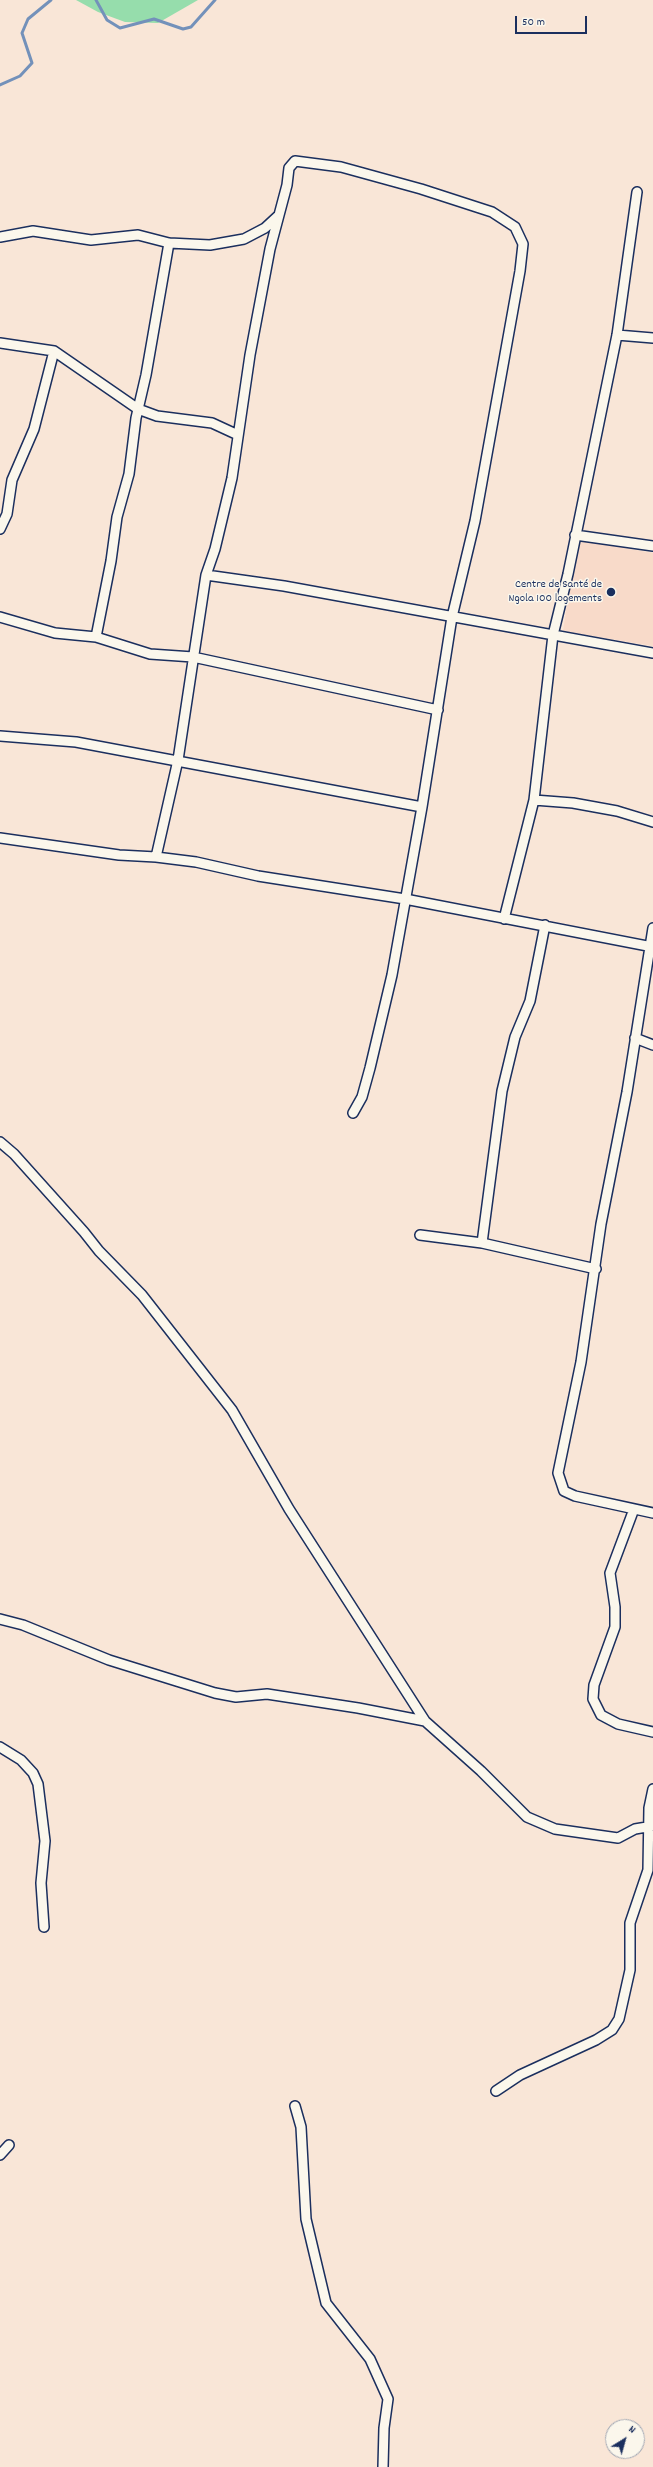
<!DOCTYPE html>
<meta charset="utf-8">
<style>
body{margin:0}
#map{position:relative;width:653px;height:2467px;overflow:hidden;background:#f9e6d7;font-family:Dekko,sans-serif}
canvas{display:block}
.north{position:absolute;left:605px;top:2419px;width:40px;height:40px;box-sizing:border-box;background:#fbf7ec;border:1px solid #a1a7b3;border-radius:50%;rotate:37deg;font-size:11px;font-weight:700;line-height:16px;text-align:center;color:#1b2f5e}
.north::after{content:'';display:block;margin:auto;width:14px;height:18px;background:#1b2f5e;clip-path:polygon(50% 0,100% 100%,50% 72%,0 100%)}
.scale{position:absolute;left:515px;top:16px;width:72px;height:18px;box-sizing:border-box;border:2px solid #1b2f5e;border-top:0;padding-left:5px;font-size:12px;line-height:14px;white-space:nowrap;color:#1b2f5e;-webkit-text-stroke:3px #fbf7ec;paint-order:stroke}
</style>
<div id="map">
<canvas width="653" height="2467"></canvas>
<div class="north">N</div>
<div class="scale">50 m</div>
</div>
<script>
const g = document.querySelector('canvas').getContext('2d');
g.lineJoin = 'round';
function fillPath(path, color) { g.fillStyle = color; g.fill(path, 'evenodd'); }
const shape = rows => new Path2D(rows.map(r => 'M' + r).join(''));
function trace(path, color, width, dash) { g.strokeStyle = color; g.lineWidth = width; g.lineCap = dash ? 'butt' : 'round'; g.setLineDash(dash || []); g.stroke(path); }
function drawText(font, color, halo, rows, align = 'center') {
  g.font = font + ' Dekko,sans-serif'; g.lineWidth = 3; g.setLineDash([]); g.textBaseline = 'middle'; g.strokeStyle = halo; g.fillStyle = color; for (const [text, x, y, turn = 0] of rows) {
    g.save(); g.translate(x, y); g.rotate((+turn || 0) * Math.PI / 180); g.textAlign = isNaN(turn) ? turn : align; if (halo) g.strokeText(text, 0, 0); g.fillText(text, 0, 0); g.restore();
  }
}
const built = shape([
 [577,540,653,553,653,646,563,631]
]);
const green = shape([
 [76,0,198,0,158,23,125,22,98,12]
]);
const stream = shape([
 [96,0,107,20,120,28,154,19,183,29,191,27,215,0],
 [0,85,20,76,32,63,22,33,28,19,51,0]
]);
const street = shape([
 [0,237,33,231,91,240,138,235,169,243,210,245,244,239,265,228,278,216],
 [617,335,653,338],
 [0,343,54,351,138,409,157,416,212,423,238,435],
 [0,529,7,514,12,480,34,429,54,351],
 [575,535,653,546],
 [206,575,284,586,653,653],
 [0,617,55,633,96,637,150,654,193,657,438,710],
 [96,637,111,561,117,517,129,474,136,418,146,375,169,243],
 [0,736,76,742,422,807],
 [534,800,573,803,617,811,653,822],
 [0,838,119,855,156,857,196,862,258,876,405,899,653,947],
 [156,857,178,760,206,575,215,549,232,478,250,355,270,249,287,185,289,168,295,161,341,167,421,189,492,212,515,227,523,244,520,271,475,521,452,617,422,807,392,975,370,1068,362,1097,353,1113],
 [504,919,534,800,553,635,568,574,617,335,637,192],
 [653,928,627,1092,601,1224,581,1362,558,1473,564,1491,575,1496,653,1513],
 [635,1038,653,1045],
 [0,1142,14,1154,84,1232,99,1251,142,1295,232,1410,289,1509,425,1721],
 [420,1235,482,1243,596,1269],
 [482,1243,502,1091,515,1037,530,1001,545,925],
 [634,1509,610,1573,615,1607,615,1627,594,1685,593,1699,601,1715,618,1724,653,1732],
 [0,1619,23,1625,109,1660,215,1693,236,1697,267,1694,358,1708,425,1721,481,1771,527,1817,555,1829,618,1838,635,1829,653,1826],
 [0,1747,21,1760,33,1773,38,1784,45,1841,41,1883,44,1927],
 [496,2091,520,2075,596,2040,612,2030,619,2019,630,1970,630,1923,648,1870,649,1808,653,1789],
 [295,2106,301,2127,306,2219,326,2303,370,2359,388,2399,384,2428,383,2467],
 [0,2155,9,2145]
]);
const markers = [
 [611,592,5,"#1b2f5e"]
];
const poiNames = [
 ["Centre de Santé de",602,585],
 ["Ngola 100 logements",602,599]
];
fillPath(built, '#f8dac9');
fillPath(green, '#96ddac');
trace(stream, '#7391ba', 3);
trace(street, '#1b2f5e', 12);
trace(street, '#fbf7ec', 9);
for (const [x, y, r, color] of markers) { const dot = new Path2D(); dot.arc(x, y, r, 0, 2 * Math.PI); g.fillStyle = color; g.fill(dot); trace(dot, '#fbf7ec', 1.5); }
drawText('12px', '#1b2f5e', '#fbf7ec', poiNames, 'right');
</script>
